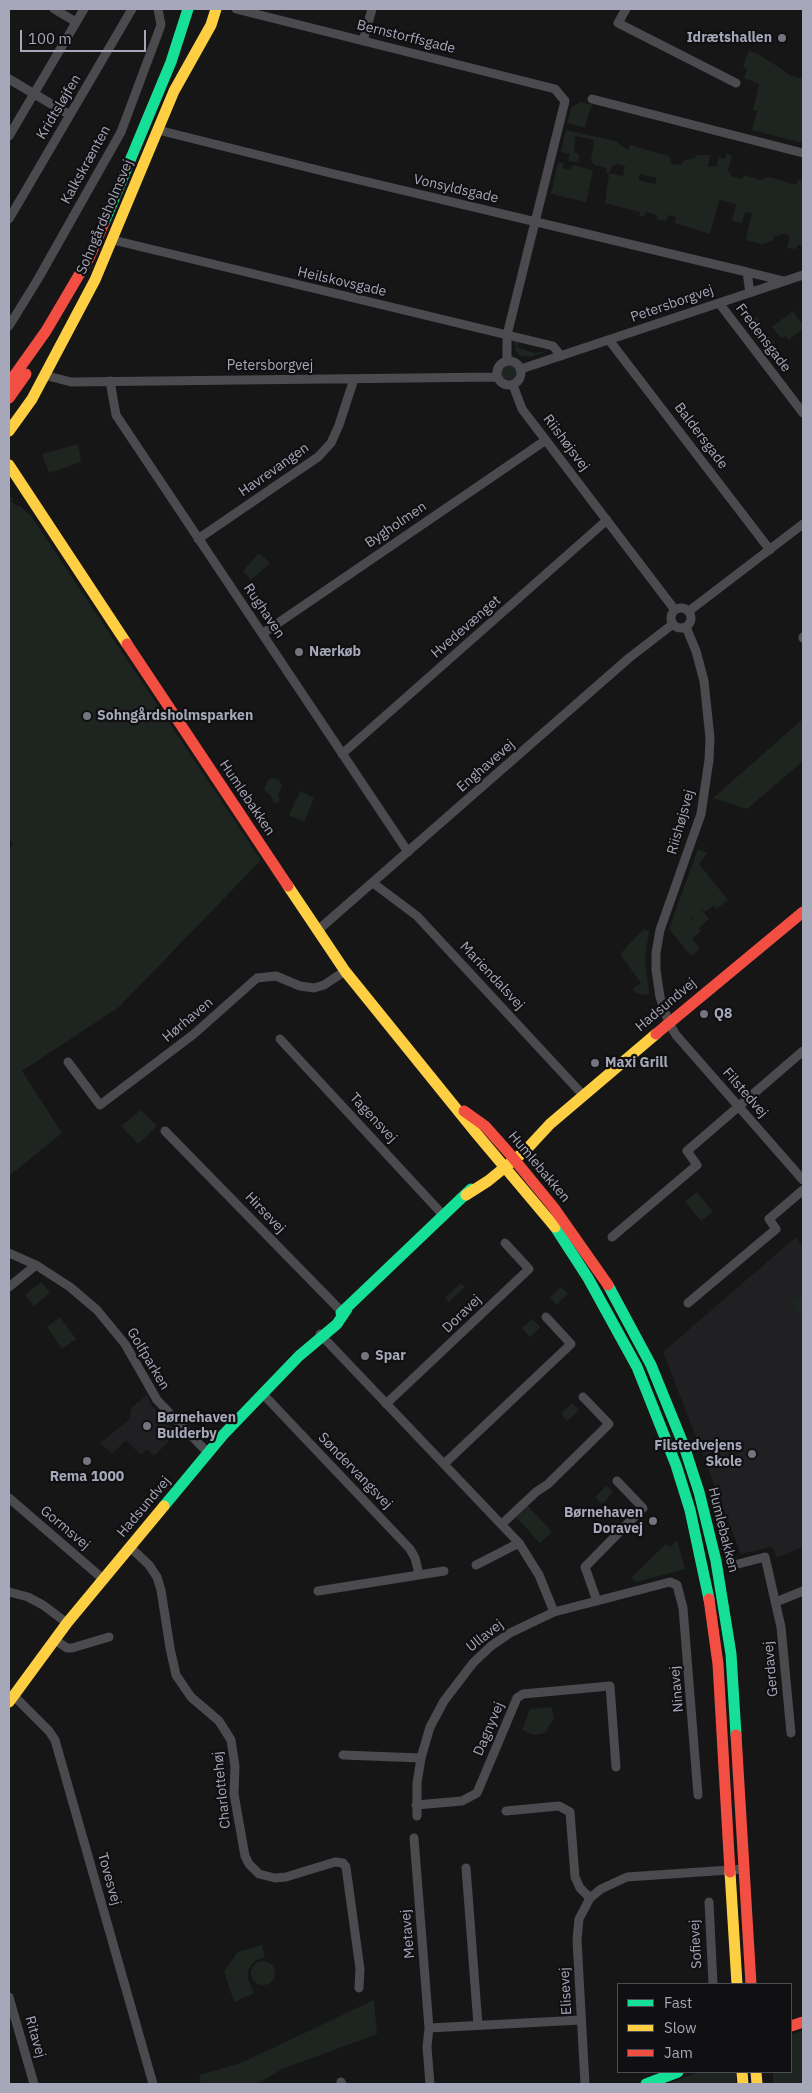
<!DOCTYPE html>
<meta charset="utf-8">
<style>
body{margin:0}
#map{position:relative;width:812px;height:2093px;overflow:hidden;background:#161616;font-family:"IBM Plex Sans",sans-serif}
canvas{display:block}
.frame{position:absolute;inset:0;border:10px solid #a6a7b8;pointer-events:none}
.legend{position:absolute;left:617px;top:1983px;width:175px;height:90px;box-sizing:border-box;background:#101012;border:1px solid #4c4c54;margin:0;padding:6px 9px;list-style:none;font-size:15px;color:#a6a7b8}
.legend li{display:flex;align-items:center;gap:10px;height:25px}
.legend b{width:25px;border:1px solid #4c4c54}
.scale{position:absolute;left:20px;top:30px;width:126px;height:22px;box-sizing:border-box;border:2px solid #a6a7b8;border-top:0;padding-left:6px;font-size:15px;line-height:18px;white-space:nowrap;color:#a6a7b8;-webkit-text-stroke:4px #101012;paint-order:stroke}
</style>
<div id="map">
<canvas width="812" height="2093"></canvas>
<div class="frame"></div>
<ul class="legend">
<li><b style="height:6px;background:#16e098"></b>Fast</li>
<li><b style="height:6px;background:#ffcf43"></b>Slow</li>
<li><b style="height:6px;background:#f24e42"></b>Jam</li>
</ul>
<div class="scale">100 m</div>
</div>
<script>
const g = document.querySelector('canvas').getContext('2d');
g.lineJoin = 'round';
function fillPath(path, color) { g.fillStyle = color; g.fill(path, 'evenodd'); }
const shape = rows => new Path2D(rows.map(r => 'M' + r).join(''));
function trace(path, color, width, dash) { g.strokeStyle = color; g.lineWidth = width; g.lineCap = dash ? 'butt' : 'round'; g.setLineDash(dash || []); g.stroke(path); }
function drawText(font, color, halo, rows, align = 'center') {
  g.font = font + ' "IBM Plex Sans",sans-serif'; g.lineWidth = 4.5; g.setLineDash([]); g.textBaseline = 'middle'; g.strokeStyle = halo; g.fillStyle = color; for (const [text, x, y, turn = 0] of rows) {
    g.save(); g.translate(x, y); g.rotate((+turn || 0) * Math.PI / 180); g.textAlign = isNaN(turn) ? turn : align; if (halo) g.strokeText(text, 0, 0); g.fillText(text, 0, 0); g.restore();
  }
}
const built = shape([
 [796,1237,803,1247,803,1547,777,1558,772,1547,741,1554,663,1352],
 [147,1395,152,1406,173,1428,168,1433,172,1438,154,1456,147,1449,141,1455,126,1440,112,1454,100,1443,129,1420,132,1407]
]);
const green = shape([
 [749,51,756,53,783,70,787,74,803,79,803,143,752,130,757,111,753,110,759,84,744,78,747,70,743,66],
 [580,102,593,105,590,109,585,128,567,123,571,108],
 [566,130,615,141,628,150,630,145,669,156,672,164,681,165,682,161,695,158,696,155,710,155,708,167,717,166,719,157,725,159,726,154,732,156,728,170,732,177,742,179,744,175,760,180,769,177,796,185,798,180,803,181,802,246,798,245,796,249,787,248,790,235,784,234,775,236,773,240,763,244,746,240,752,212,751,213,745,212,742,223,732,221,736,204,719,200,710,234,675,223,676,217,668,215,666,221,662,220,657,219,657,215,646,212,644,216,639,216,640,212,605,203,609,174,606,172,607,168,594,165,591,161,594,140,575,136,574,152,579,155,579,162,568,161,570,154,561,152],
 [617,164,625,166,623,176,609,173,612,166],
 [640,174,657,178,655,184,638,180],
 [558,162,563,163,563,168,571,170,572,165,593,170,586,202,551,194],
 [793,311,803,325,803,328,789,340,786,336,781,338,772,327],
 [757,317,761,322,751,330,744,322],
 [769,336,775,343,771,345,778,354,772,358,761,342],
 [514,340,519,341,517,347,534,353,548,351,530,357,520,356,516,351],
 '501 372a8 8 0 1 1 16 0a8 8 0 1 1-16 0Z',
 [78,444,81,462,49,473,42,454],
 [9,495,13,499,11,501,16,506,18,505,31,516,261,860,119,1007,22,1071,62,1133,9,1176,9,848,13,845,9,837],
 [259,553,269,562,269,564,251,580,243,571],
 [803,719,803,761,747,809,713,798],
 [274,778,279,780,282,786,278,795,280,801,277,803,274,803,271,796,264,790,268,780],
 [300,791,314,798,304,822,289,815],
 [698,849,707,853,699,864,728,900,716,909,714,905,705,912,702,909,691,918,696,924,692,917,702,910,709,919,699,928,701,931,692,939,700,949,691,956,669,929],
 [644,929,649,931,645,958,649,994,642,995,636,993,633,989,641,983,620,954],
 [141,1110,157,1126,138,1144,121,1126],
 [697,1192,713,1212,701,1221,685,1202],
 [41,1282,50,1293,34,1306,25,1295],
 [461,1283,465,1287,449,1302,445,1298],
 [561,1287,568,1294,556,1305,550,1297],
 [803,1294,803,1323,791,1301],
 [60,1317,76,1339,62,1349,47,1327],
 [532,1319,540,1327,530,1337,522,1328],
 [572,1403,579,1410,567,1421,561,1414],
 [606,1486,613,1492,602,1504,595,1497],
 [528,1506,552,1532,540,1543,516,1517],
 [677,1540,685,1569,636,1582,631,1578,666,1544,671,1547],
 [551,1707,554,1718,545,1733,534,1735,522,1730,530,1709],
 [262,1945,265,1957,255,1961,248,1970,248,1979,254,1993,234,2002,224,1971,238,1952],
 '251 1973a12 12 0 1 1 24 0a12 12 0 1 1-24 0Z',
 [374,2000,377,2034,282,2069,257,2084,201,2084,199,2075,241,2063],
 [803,2030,803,2084,773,2084,773,2072,791,2072,791,2035],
 [699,2072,736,2072,736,2084,667,2084]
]);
const street = shape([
 [54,9,76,22],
 [236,9,555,89,565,101,507,335,507,361],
 [626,9,618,23,736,83],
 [363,41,372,9],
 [9,79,70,115],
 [592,99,803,153],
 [158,130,330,173,747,272,750,293],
 [9,136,84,9],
 [9,219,132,9],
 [113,240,553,346,561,356],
 [747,272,784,281],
 [719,303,803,413],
 [9,326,38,279,121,132,161,25,158,9],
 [609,340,770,550],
 '497 373a12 12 0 1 1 24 0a12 12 0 1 1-24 0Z',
 [521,369,803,275],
 [44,375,71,382,497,377],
 [110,381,116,415,408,852],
 [513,385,522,409,675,610],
 [198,539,318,457,331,443,339,425,354,379],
 '671 618a10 10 0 1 1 20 0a10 10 0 1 1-20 0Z',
 [689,611,803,524],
 [686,627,696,651,704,681,710,738,709,760,701,814,660,930,656,953,656,970,660,997,669,1023,676,1035,803,1180],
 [262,634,546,440],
 [803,637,803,638],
 [342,754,607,520],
 [373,883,417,916,583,1095],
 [317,931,629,658,673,624],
 [280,1039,444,1216],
 [68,1062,100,1105,194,1034,257,978,276,976,300,986,314,988,324,985,345,971],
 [165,1131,344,1314],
 [612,1237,697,1165,687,1151,803,1051],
 [9,1253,36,1265,9,1287],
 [36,1265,70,1287,97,1310,125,1344,157,1400,208,1453],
 [688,1303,776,1229,769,1219,803,1190],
 [320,1334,519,1543,539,1575,554,1612],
 [262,1393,410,1549,415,1558,419,1574],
 [386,1404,529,1269,505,1243],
 [444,1464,571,1344,546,1317],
 [9,1498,103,1579],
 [502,1524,536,1492,548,1484,609,1424,583,1397],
 [130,1547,149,1565,157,1577,161,1590,170,1648,176,1675,191,1697,219,1721,231,1740,235,1766,234,1794,245,1856,249,1864,259,1874,275,1878,286,1877,335,1862,343,1863,346,1867,360,1969,359,1988],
 [738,1564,765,1557,781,1627,791,1733],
 [476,1565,519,1543],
 [318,1591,444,1571],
 [9,1592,28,1597,43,1605,67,1623],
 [597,1601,585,1567,643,1508,617,1481],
 [776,1602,803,1591],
 [55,1640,67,1648,72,1648,109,1637],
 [14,1696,49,1731,55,1740,153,2084],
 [343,1755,421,1758],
 [416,1805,462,1801,477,1793,517,1698,523,1694,610,1686,616,1767],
 [506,1811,559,1806,570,1812,575,1877,580,1888,590,1898],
 [417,1816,417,1783,421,1758,430,1727,444,1701,473,1663,491,1646,510,1633,554,1612,670,1582,677,1585,683,1608,698,1795],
 [414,1838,429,2028,581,2020],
 [466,1868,478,2025],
 [709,1902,713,1984],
 [9,1997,34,2084],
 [429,2028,427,2047,430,2084],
 [341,2082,342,2084],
 [585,2084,577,1940,579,1919,590,1898,601,1889,627,1877,744,1869]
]);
const fast = shape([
 [104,223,171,62,188,9],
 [555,1227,588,1278,637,1367,676,1465,690,1510,709,1599],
 [608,1285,651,1365,684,1446,699,1492,716,1561,731,1654,736,1735],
 [341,1313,471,1189],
 [164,1506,223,1435,299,1356,337,1324,347,1309],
 [646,2084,678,2072]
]);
const slow = shape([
 [9,431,32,399,95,280,174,91,211,25,216,9],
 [9,465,127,644],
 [288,886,345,971,476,1133,555,1227],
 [466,1195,488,1181,525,1151,550,1124,656,1034],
 [9,1702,67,1623,164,1506],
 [730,1872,737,1984],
 [742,2072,743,2084],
 [756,2072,757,2084]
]);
const jam = shape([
 [9,383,46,331,89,258,104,223],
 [9,398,26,374],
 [127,644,288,886],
 [656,1034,803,912],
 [464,1111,485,1126,509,1153,554,1208,608,1285],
 [709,1599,718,1664,730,1872],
 [736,1735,751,1984],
 [791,2026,803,2022]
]);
const markers = [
 [782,38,5,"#74747f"],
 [299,652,5,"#74747f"],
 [87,716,5,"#74747f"],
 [704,1014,5,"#74747f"],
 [595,1063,5,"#74747f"],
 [365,1356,5,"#74747f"],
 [147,1426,5,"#74747f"],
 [752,1454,5,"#74747f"],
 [87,1461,5,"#74747f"],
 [653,1521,5,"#74747f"]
];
const streetNames = [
 ["Bernstorffsgade",406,37,14],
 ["Kridtsløjfen",59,107,-59],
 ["Kalkskrænten",86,165,-61],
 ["Vonsyldsgade",456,189,13],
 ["Sohngårdsholmsvej",105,217,-67],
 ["Heilskovsgade",342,282,13],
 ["Petersborgvej",672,304,-19],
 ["Fredensgade",763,338,53],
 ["Petersborgvej",270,366],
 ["Baldersgade",701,436,53],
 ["Riishøjsvej",566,443,53],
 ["Havrevangen",274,470,-35],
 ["Bygholmen",396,525,-34],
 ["Rughaven",264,611,56],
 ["Hvedevænget",466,627,-41],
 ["Enghavevej",486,766,-41],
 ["Humlebakken",247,798,56],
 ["Riishøjsvej",681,822,-74],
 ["Mariendalsvej",492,976,47],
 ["Hadsundvej",666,1005,-40],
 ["Hørhaven",188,1020,-40],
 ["Filstedvej",745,1093,49],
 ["Tagensvej",373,1118,47],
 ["Humlebakken",539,1167,50],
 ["Hirsevej",265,1213,46],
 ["Doravej",462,1314,-44],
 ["Golfparken",148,1359,59],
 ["Søndervangsvej",355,1471,46],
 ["Hadsundvej",144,1507,-50],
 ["Gormsvej",65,1528,40],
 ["Humlebakken",723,1530,76],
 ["Ullavej",485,1636,-38],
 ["Gerdavej",771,1669,-95],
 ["Ninavej",677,1689,-95],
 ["Dagnyvej",489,1729,-67],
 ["Charlottehøj",222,1790,-96],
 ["Tovesvej",109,1879,74],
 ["Metavej",408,1934,-95],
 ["Sofievej",696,1944,-93],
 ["Elisevej",566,1991,-93],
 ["Ritavej",35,2037,74]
];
const poiNames = [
 ["Idrætshallen",772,38,"right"],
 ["Nærkøb",309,652],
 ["Sohngårdsholmsparken",97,716],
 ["Q8",714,1014],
 ["Maxi Grill",605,1063],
 ["Spar",375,1356],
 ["Børnehaven",157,1418],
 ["Bulderby",157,1434],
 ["Filstedvejens",742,1446,"right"],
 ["Skole",742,1462,"right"],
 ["Rema 1000",87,1477,"center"],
 ["Børnehaven",643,1513,"right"],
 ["Doravej",643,1529,"right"]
];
fillPath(built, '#202022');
fillPath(green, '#1e2520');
trace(street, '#4a4a4f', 9);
trace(fast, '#16e098', 11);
trace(slow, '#ffcf43', 11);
trace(jam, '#f24e42', 11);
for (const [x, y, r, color] of markers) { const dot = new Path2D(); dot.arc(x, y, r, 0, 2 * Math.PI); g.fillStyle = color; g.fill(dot); trace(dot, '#101012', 2); }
drawText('14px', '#a6a7b8', '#101012', streetNames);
drawText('bold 14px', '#a6a7b8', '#101012', poiNames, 'left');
</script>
